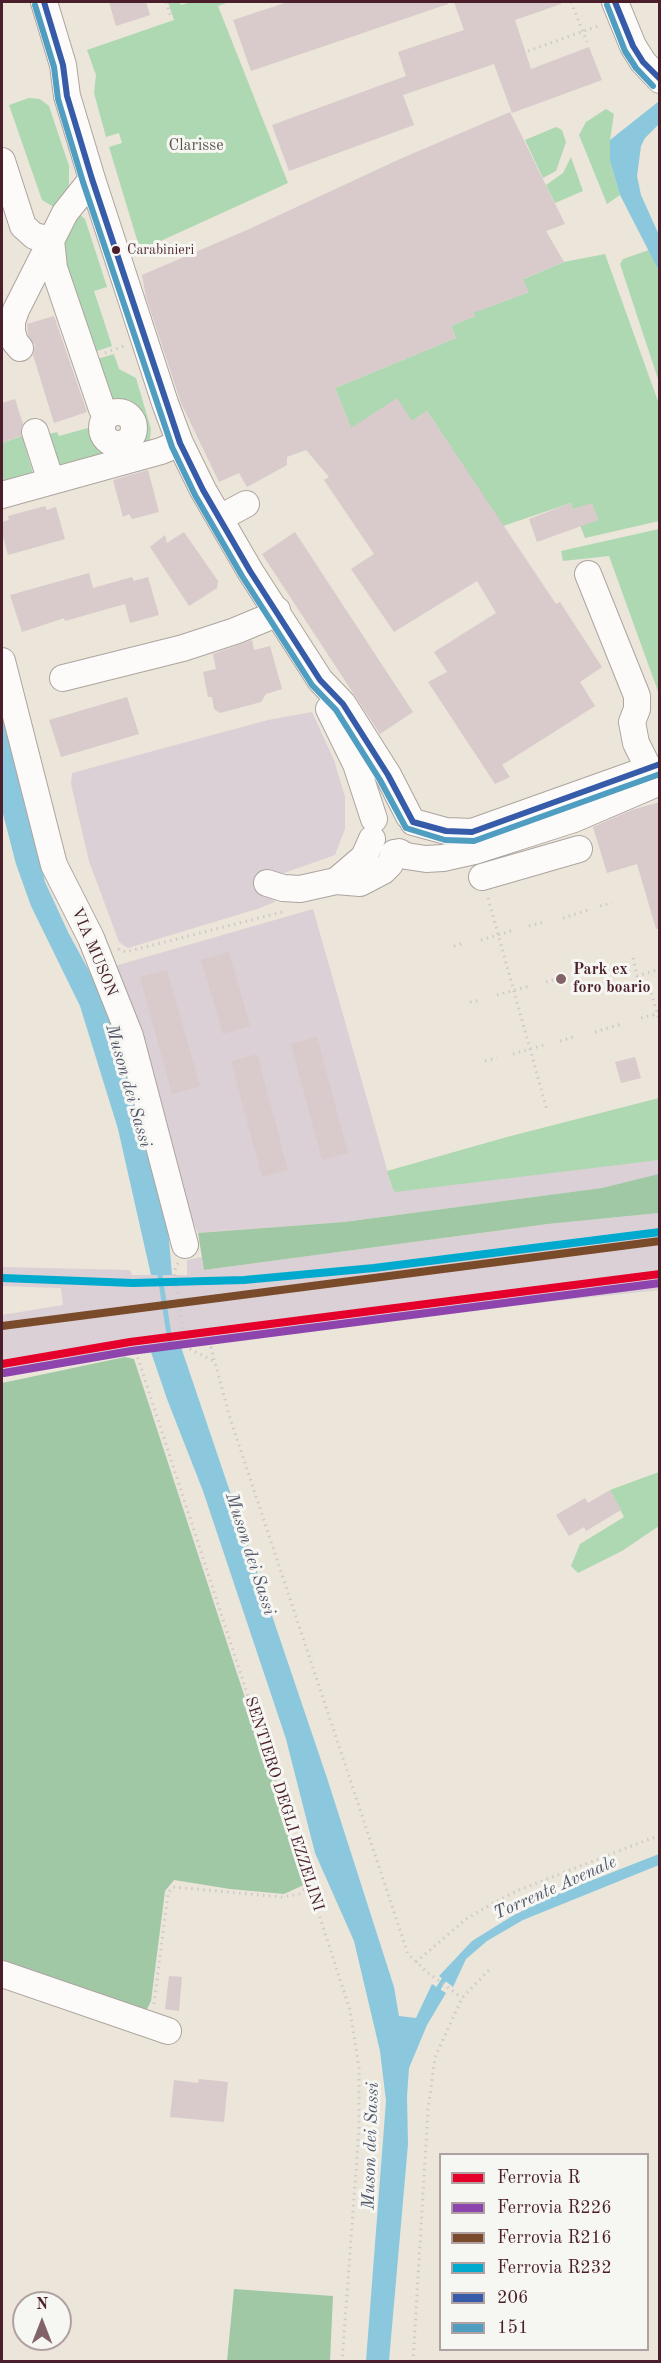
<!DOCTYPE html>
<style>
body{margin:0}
#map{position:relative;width:661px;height:2363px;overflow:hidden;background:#ebe5da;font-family:"Old Standard TT",serif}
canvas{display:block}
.frame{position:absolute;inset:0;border:3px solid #4a1f2b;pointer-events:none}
.legend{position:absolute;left:439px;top:2153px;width:210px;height:198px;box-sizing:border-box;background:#f6f6f2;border:2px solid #b1a0a2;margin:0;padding:8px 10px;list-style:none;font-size:18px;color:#4a1f2b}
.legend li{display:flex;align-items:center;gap:12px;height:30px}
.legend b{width:30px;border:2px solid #b1a0a2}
.north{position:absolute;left:12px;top:2291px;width:60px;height:60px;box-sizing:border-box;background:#f6f6f2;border:2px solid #b1a0a2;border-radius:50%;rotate:0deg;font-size:16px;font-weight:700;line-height:24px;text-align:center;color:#4a1f2b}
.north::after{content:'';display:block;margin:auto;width:21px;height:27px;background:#826468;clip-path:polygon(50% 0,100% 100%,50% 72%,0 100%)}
</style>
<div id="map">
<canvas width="661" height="2363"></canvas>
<div class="frame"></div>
<ul class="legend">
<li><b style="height:8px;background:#e4002b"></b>Ferrovia R</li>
<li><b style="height:8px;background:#8e44ad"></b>Ferrovia R226</li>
<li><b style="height:8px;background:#7a4b2a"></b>Ferrovia R216</li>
<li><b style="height:8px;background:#00a9ce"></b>Ferrovia R232</li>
<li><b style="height:8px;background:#365ba9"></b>206</li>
<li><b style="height:8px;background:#4f9ec2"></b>151</li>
</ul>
<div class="north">N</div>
</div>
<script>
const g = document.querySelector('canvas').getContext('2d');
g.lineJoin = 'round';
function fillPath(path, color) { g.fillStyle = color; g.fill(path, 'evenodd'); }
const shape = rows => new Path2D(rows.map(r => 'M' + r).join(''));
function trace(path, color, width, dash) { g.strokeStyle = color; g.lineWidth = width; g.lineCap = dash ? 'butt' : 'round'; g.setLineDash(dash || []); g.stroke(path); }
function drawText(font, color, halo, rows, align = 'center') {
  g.font = font + ' "Old Standard TT",serif'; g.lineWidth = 6; g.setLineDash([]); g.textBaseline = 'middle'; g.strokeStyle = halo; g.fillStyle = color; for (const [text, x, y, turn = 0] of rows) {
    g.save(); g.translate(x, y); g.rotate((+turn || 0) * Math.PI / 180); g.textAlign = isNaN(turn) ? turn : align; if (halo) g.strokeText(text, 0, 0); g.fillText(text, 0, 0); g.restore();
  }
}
const industrial = shape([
 [312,712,334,760,345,797,345,829,335,855,284,873,268,882,273,890,275,902,257,909,128,948,119,942,89,861,71,784,72,773,268,720],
 [313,909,392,1187,659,1160,659,1175,603,1188,344,1222,198,1233,186,1206,108,968],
 [659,1213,659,1290,211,1338,210,1340,78,1359,2,1375,2,1315,63,1305,61,1288,2,1286,2,1267,130,1270,132,1275,187,1275,187,1260,202,1257,204,1270,548,1224]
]);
const green = shape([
 [168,2,179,2,181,5,191,2,229,2,218,6,288,183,143,249,138,243,109,147,122,143,119,133,106,137,94,93,96,75,87,50,174,20],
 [29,98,40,99,49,106,69,166,69,185,57,209,42,200,9,105],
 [606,109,614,114,610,140,610,161,620,195,607,204,579,135,586,122],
 [556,127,562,130,566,142,556,171,543,178,525,140],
 [571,157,583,191,555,203,546,185,563,173],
 [79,214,85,219,107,287,94,291,112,346,91,353,62,265,62,241],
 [649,250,659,271,659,382,620,264,623,259],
 [605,254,659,404,659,521,585,538,580,525,598,520,592,504,573,509,571,503,503,526,427,411,412,421,351,428,335,388,456,338,451,326,475,316,471,310,489,307,529,292,514,283,564,262],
 [114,354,119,369,136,378,151,429,150,439,145,445,52,471,41,436,57,432,59,436,95,426,101,442,115,450,132,445,137,440,140,429,138,419,131,411,110,400,94,360],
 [22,436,34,476,2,485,2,443],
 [659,529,660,529,659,694,609,556,563,561,561,551],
 [659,1098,659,1160,395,1192,392,1187,387,1171,507,1137],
 [659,1472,659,1526,622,1551,578,1573,571,1566,580,1544,624,1517,610,1490]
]);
const forest = shape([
 [659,1174,659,1213,548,1224,204,1270,198,1233,344,1222,602,1188],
 [125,1357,134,1359,306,1884,284,1894,230,1889,174,1880,165,1891,151,2001,143,2017,2,1968,2,1383],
 [234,2289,333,2296,330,2361,227,2361]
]);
const water = shape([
 [658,102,659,103,659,124,645,138,641,146,637,176,641,195,659,235,659,271,620,195,610,161,610,140],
 [2,695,45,882,68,932,109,1008,119,1038,168,1228,172,1275,151,1275,118,1129,80,1006,31,906,16,864,2,810],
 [181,1347,327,1778,394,1987,399,2016,416,2018,432,1984,446,1993,427,2025,409,2068,407,2096,408,2144,389,2361,366,2361,386,2101,380,2051,354,1941,315,1853,286,1739,203,1491,167,1399,151,1352],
 [659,1854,659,1865,523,1920,487,1941,466,1959,453,1987,439,1976,472,1941,514,1915,562,1892]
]);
const stream = shape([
 [159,1269,172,1355],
 [436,1992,447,1975]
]);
const building = shape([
 [109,2,146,2,150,15,116,26],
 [288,2,448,2,448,4,251,71,233,20],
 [454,2,561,2,561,4,515,20,531,69,589,47,602,80,512,113,494,64,403,95,414,125,289,171,272,125,406,76,398,52,464,30],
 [510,112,565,224,546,231,564,262,523,279,529,292,473,313,475,316,451,326,456,338,335,388,351,428,397,398,412,421,427,411,556,604,560,602,602,667,580,682,595,706,502,765,510,777,495,784,428,682,447,672,434,652,496,613,477,581,394,632,351,569,374,554,324,480,329,477,306,450,287,457,287,465,247,487,239,473,219,482,181,403,146,297,142,275,247,230,400,159],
 [54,316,87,412,54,423,33,355,35,345,28,335,27,324],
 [15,399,23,424,21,436,2,443,2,403],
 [148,470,159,512,132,519,129,514,123,517,113,480],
 [571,503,573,509,592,503,598,520,537,542,529,519],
 [45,506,47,510,56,507,65,539,8,555,2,533,2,522,9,520,8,516],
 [184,532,218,581,217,588,189,606,150,547,165,535,167,543],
 [295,532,413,712,380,734,262,554],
 [89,573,93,588,132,577,134,581,148,577,159,615,130,623,125,604,65,621,64,618,22,632,10,595],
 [252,640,254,650,270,646,282,689,266,694,261,702,220,713,214,709,212,697,208,697,203,672,216,669,213,654],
 [127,697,139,734,61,757,49,720],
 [660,802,660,928,656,929,637,864,607,873,593,827,632,810],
 [229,952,250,1026,223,1034,201,960],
 [167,970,200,1086,172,1094,140,977],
 [317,1037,348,1153,322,1160,291,1044],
 [257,1054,288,1170,262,1177,231,1061],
 [635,1057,641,1078,621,1083,615,1062],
 [610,1490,621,1510,586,1531,584,1527,569,1536,556,1515,585,1498,588,1503],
 [169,1976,182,1977,179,2011,165,2009],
 [199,2079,228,2082,224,2122,170,2117,174,2080,198,2083]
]);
const path = shape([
 [166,2,171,17],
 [571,2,587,42],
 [528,51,601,25],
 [105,353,124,346],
 [488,898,547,1110],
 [600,906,612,903],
 [563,918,588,910],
 [529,926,544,922],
 [481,940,514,930],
 [454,946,465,943],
 [118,949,126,952,286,911],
 [633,958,637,976,660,969],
 [578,974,604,967],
 [546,982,561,978],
 [651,993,660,1022],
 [497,995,530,986],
 [470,1002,481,1000],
 [641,1018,660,1013],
 [595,1032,621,1024],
 [560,1041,573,1037],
 [513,1054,544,1045],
 [485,1061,497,1058],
 [178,1263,174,1272,186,1347,215,1362],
 [416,1962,466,1919,495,1902,519,1890,660,1835],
 [154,2004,168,1893,173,1887,282,1897,299,1894,309,1885],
 [342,2362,359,2129,359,2068,350,2010,136,1352,204,1342,211,1348,230,1418,408,1954,427,1972,462,1998],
 [413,2362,428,2110,435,2057,462,1998,490,1969]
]);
const minor = shape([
 [44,2,63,65,67,96,92,179,165,403,180,443,203,490,250,571,320,680,343,704,388,775,409,816],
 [615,2,633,46,643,62,660,80],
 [2,161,23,226,34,236,51,240,54,268,102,409,108,414],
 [20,348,15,342,12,332,12,322,16,310,65,213,92,179],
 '102 428a16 16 0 1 1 32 0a16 16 0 1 1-32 0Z',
 [35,432,51,481],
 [2,495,161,451,180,443],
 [220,518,246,504],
 [588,574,637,696,637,709,632,722,636,743,656,783],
 [2,661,54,865,91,938,130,1036,185,1245],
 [63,678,183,648,235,631,264,619,277,610],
 [329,709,356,764,374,819],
 [413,822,446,831,472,832,646,770],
 [399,852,406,856,426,859,443,858,474,851,574,819,660,782],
 [482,877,579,849],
 [336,881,364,857,372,839],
 [267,883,283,888,300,889,336,881,360,883,383,871,390,864,394,853],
 [2,1974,168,2031]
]);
const bus1 = shape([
 [44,2,63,65,67,96,92,179,180,443,203,490,250,571,320,680,343,704,388,775,413,822,446,831,472,832,660,764],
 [615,2,633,46,643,62,660,79]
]);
const bus2 = shape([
 [35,5,54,67,58,99,83,182,172,447,195,495,242,576,312,685,336,710,380,780,406,828,445,840,474,841,660,774],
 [607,5,625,51,636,68,653,86]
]);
const rail1 = shape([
 [2,1364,130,1342,660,1274]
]);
const rail2 = shape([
 [4,1373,131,1351,660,1283]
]);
const rail3 = shape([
 [2,1326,660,1241]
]);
const rail4 = shape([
 [2,1278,133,1283,244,1280,374,1268,660,1232]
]);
const markers = [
 [116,250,5,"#4a1f2b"],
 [561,979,6,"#826468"]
];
const busNames = [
 ["Carabinieri",127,250]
];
const parkNames = [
 ["Clarisse",196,146]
];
const streetNames = [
 ["VIA MUSON",94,952,67],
 ["SENTIERO DEGLI EZZELINI",284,1804,72]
];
const poiNames = [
 ["Park ex",573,970],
 ["foro boario",573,988]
];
const waterNames = [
 ["Muson dei Sassi",128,1086,74],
 ["Muson dei Sassi",250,1554,72],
 ["Torrente Avenale",555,1888,-24],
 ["Muson dei Sassi",371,2146,-88]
];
fillPath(industrial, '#dbd0d5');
fillPath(green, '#aed8b1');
fillPath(forest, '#a1c8a5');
fillPath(water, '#8bc8de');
trace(stream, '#8bc8de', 5);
fillPath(building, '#d9cacc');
trace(minor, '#ada49f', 28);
trace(path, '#cfcac8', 3, [1.5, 4.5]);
trace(minor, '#fcfbf9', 26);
trace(bus1, '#365ba9', 6);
trace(bus2, '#4f9ec2', 6);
trace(rail1, '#e4002b', 8);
trace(rail2, '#8e44ad', 8);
trace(rail3, '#7a4b2a', 8);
trace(rail4, '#00a9ce', 8);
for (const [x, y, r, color] of markers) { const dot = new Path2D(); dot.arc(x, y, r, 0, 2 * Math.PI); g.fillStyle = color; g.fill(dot); trace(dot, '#f6f6f2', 2); }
drawText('14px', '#4a1f2b', '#f6f6f2', busNames, 'left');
drawText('16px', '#595349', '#f6f6f2', parkNames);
drawText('16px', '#4a1f2b', '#f6f6f2', streetNames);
drawText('bold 16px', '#4a1f2b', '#f6f6f2', poiNames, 'left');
drawText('italic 18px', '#52566a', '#f6f6f2', waterNames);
</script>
